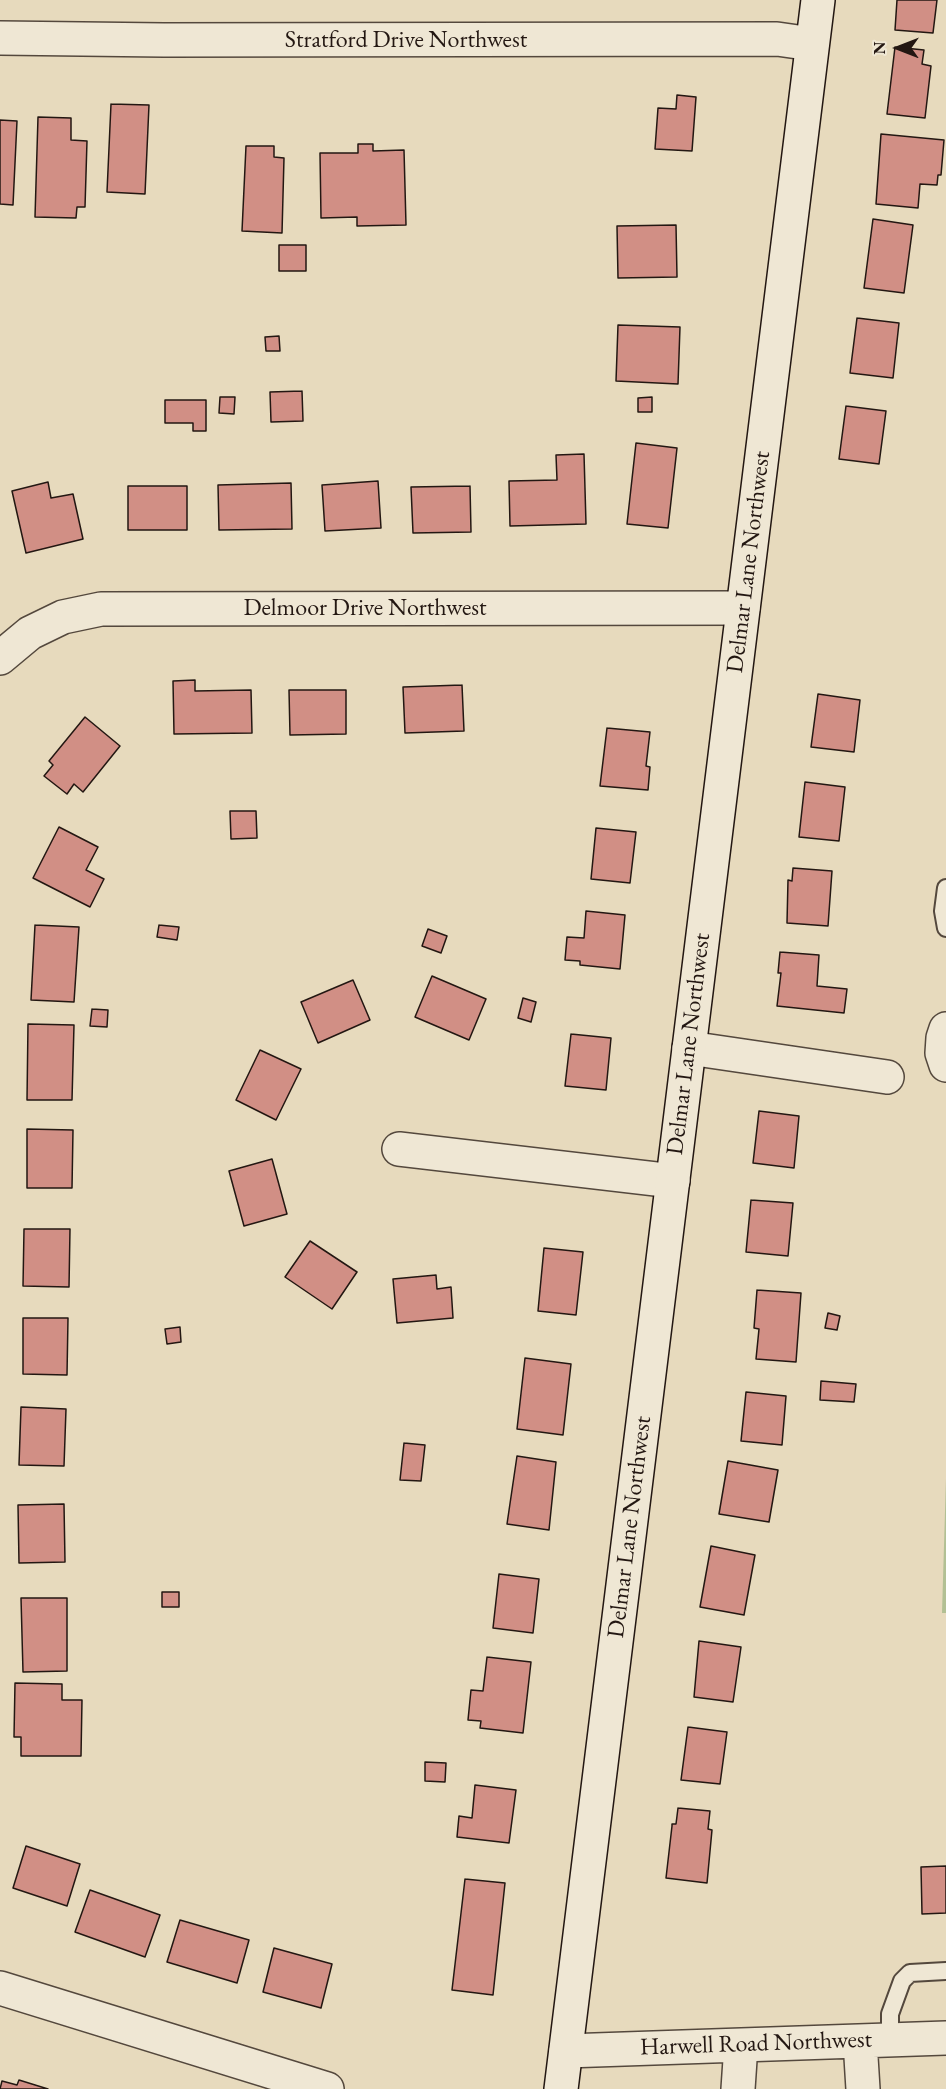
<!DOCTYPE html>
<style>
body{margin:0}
#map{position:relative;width:946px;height:2089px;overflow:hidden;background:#e7dabd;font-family:"EB Garamond",serif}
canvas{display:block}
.north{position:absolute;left:868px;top:18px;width:60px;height:60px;-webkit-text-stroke:4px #efe7d4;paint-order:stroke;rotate:270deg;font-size:16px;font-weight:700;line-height:24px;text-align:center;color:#231712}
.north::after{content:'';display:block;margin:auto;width:21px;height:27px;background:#231712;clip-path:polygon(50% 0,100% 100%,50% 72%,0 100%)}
</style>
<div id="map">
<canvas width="946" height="2089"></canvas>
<div class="north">N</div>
</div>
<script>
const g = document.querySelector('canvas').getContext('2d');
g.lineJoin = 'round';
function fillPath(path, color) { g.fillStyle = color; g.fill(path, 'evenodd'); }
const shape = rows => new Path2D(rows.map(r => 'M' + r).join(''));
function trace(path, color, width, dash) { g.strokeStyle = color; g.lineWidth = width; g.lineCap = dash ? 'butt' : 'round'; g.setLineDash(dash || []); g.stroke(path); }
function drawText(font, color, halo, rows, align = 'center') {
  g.font = font + ' "EB Garamond",serif'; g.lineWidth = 6; g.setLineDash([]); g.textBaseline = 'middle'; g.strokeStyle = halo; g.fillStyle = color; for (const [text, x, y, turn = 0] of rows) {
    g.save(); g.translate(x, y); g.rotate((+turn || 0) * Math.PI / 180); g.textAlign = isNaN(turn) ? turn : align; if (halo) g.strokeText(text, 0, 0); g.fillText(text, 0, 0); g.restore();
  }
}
const green = shape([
 [946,1478,946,1613,942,1613]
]);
const building = shape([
 [897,0,937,0,933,33,895,30,897,0],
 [895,47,924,50,922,64,931,66,925,118,887,114,895,47],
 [677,95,696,97,692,151,655,149,658,108,676,109,677,95],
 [111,104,149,105,145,194,107,192,111,104],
 [38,117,71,118,71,140,87,141,85,207,77,207,76,218,35,217,38,117],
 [0,120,17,121,13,205,0,204,0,120],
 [881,134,944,140,941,175,938,175,937,185,920,184,918,208,876,204,881,134],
 [358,144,373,144,373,151,404,150,406,225,357,226,357,217,321,218,320,153,358,153,358,144],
 [246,146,274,146,274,157,284,158,282,233,242,231,246,146],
 [873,219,913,225,904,293,864,288,873,219],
 [676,225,677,277,618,278,617,226,676,225],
 [279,245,306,245,306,271,279,271,279,245],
 [857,318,899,323,893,378,850,373,857,318],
 [618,325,680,327,678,384,616,381,618,325],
 [279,336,280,351,266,351,265,337,279,336],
 [302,391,303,421,271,422,270,392,302,391],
 [220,397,235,397,234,414,219,413,220,397],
 [652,397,652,412,638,412,638,398,652,397],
 [165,400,206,400,206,431,193,431,193,423,165,423,165,400],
 [846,406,886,411,879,464,839,459,846,406],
 [636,443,677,448,668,528,627,524,636,443],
 [584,454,586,524,510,526,509,481,557,480,556,455,584,454],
 [378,481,381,528,325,531,322,485,378,481],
 [48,482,51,498,73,494,83,539,26,553,12,491,48,482],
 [291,483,292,529,219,530,218,485,291,483],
 [128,486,187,486,187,530,128,530,128,486],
 [470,486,471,532,413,533,411,487,470,486],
 [195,680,195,691,251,690,252,733,174,734,173,681,195,680],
 [462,685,464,731,405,733,403,687,462,685],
 [289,690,346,690,346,734,290,735,289,690],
 [818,694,860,700,854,752,811,747,818,694],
 [85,717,120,746,83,792,74,784,67,794,44,776,53,765,49,761,85,717],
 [607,728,650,732,646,766,650,767,648,790,600,786,607,728],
 [805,782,845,787,839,841,799,837,805,782],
 [230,811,256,811,257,838,231,839,230,811],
 [59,827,98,847,86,870,104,879,90,907,33,878,59,827],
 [596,828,636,832,630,883,591,879,596,828],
 [793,868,832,871,828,926,787,923,788,880,792,881,793,868],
 [586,911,625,915,620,969,580,965,580,961,565,960,567,937,584,938,586,911],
 [35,925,79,927,74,1002,31,1000,35,925],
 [159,925,179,927,177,940,157,937,159,925],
 [428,929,447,936,441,953,422,946,428,929],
 [780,952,819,955,817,986,847,989,844,1013,777,1006,781,973,778,973,780,952],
 [432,976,486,999,469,1040,415,1017,432,976],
 [353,980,370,1020,318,1043,301,1002,353,980],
 [523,998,536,1002,531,1022,518,1018,523,998],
 [92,1009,108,1010,107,1027,90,1026,92,1009],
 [28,1024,74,1025,72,1100,27,1100,28,1024],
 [571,1034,611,1038,606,1090,565,1086,571,1034],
 [260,1050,301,1069,276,1120,236,1100,260,1050],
 [759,1111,799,1116,794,1168,753,1163,759,1111],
 [27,1129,73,1130,72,1188,27,1188,27,1129],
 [272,1159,287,1214,244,1226,229,1171,272,1159],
 [751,1200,793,1203,788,1256,746,1252,751,1200],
 [24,1229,70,1229,69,1287,23,1286,24,1229],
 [310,1241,357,1272,332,1309,285,1277,310,1241],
 [544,1248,583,1252,576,1315,538,1311,544,1248],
 [436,1275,437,1289,451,1287,453,1318,397,1323,393,1279,436,1275],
 [757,1290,801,1293,796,1362,756,1359,759,1329,754,1328,757,1290],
 [828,1313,840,1316,837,1330,825,1328,828,1313],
 [23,1318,68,1318,67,1375,23,1374,23,1318],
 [180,1327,181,1342,167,1344,165,1329,180,1327],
 [525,1358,571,1364,563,1435,517,1429,525,1358],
 [821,1381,856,1384,854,1402,820,1400,821,1381],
 [746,1392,786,1396,782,1445,741,1441,746,1392],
 [21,1407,66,1409,64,1466,19,1465,21,1407],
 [404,1443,425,1445,421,1481,400,1480,404,1443],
 [517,1456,556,1462,549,1530,507,1524,517,1456],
 [728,1461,778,1470,769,1522,719,1514,728,1461],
 [64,1504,65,1562,19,1563,18,1505,64,1504],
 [711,1546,755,1555,744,1615,700,1607,711,1546],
 [499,1574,539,1579,533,1633,493,1628,499,1574],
 [162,1592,179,1592,179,1607,162,1607,162,1592],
 [21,1598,67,1598,67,1671,23,1672,21,1598],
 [699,1641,741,1647,733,1702,694,1697,699,1641],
 [487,1657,531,1662,523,1733,480,1728,481,1721,468,1720,471,1690,483,1691,487,1657],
 [15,1683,62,1684,62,1700,82,1700,81,1756,21,1756,21,1737,14,1737,15,1683],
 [688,1727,727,1732,720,1784,681,1780,688,1727],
 [425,1762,446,1763,445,1782,425,1781,425,1762],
 [475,1785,516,1790,509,1843,457,1837,459,1816,472,1818,475,1785],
 [678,1808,710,1811,708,1829,712,1830,707,1883,666,1878,672,1826,672,1824,676,1824,678,1808],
 [26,1846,80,1864,67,1906,13,1888,26,1846],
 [946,1866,946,1913,922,1914,921,1867,946,1866],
 [465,1879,505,1883,493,1995,452,1990,465,1879],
 [90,1890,160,1915,145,1957,75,1932,90,1890],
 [180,1920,249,1940,237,1983,167,1962,180,1920],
 [274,1948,332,1964,321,2008,263,1992,274,1948],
 [19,2080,48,2089,0,2089,2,2081,17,2085,19,2080]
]);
const lane = shape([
 [946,888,943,911,946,928],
 [890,2040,890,2014,902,1981,910,1973,946,1971]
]);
const street = shape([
 [0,38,164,40,777,39,812,44],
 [0,658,30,633,63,617,101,609,743,608],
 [946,1029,943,1038,942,1053,946,1065],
 [689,1048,887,1077],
 [399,1149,673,1181],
 [0,1988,327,2089],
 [860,2041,863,2089],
 [566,2051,946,2038],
 [738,2089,741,2045]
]);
const secondary = shape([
 [561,2089,818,0]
]);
const streetNames = [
 ["Stratford Drive Northwest",406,40],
 ["Delmar Lane Northwest",749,562,-83],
 ["Delmoor Drive Northwest",365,608],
 ["Delmar Lane Northwest",689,1044,-83],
 ["Delmar Lane Northwest",630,1527,-83],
 ["Harwell Road Northwest",756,2044,-2]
];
fillPath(green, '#b2c094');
fillPath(building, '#d18f85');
trace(building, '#231712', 1.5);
trace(lane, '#54483d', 20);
trace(street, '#54483d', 36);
trace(secondary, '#231712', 36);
trace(lane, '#efe7d4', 16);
trace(street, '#efe7d4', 33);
trace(secondary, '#efe7d4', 33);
drawText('24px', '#231712', '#efe7d4', streetNames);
</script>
